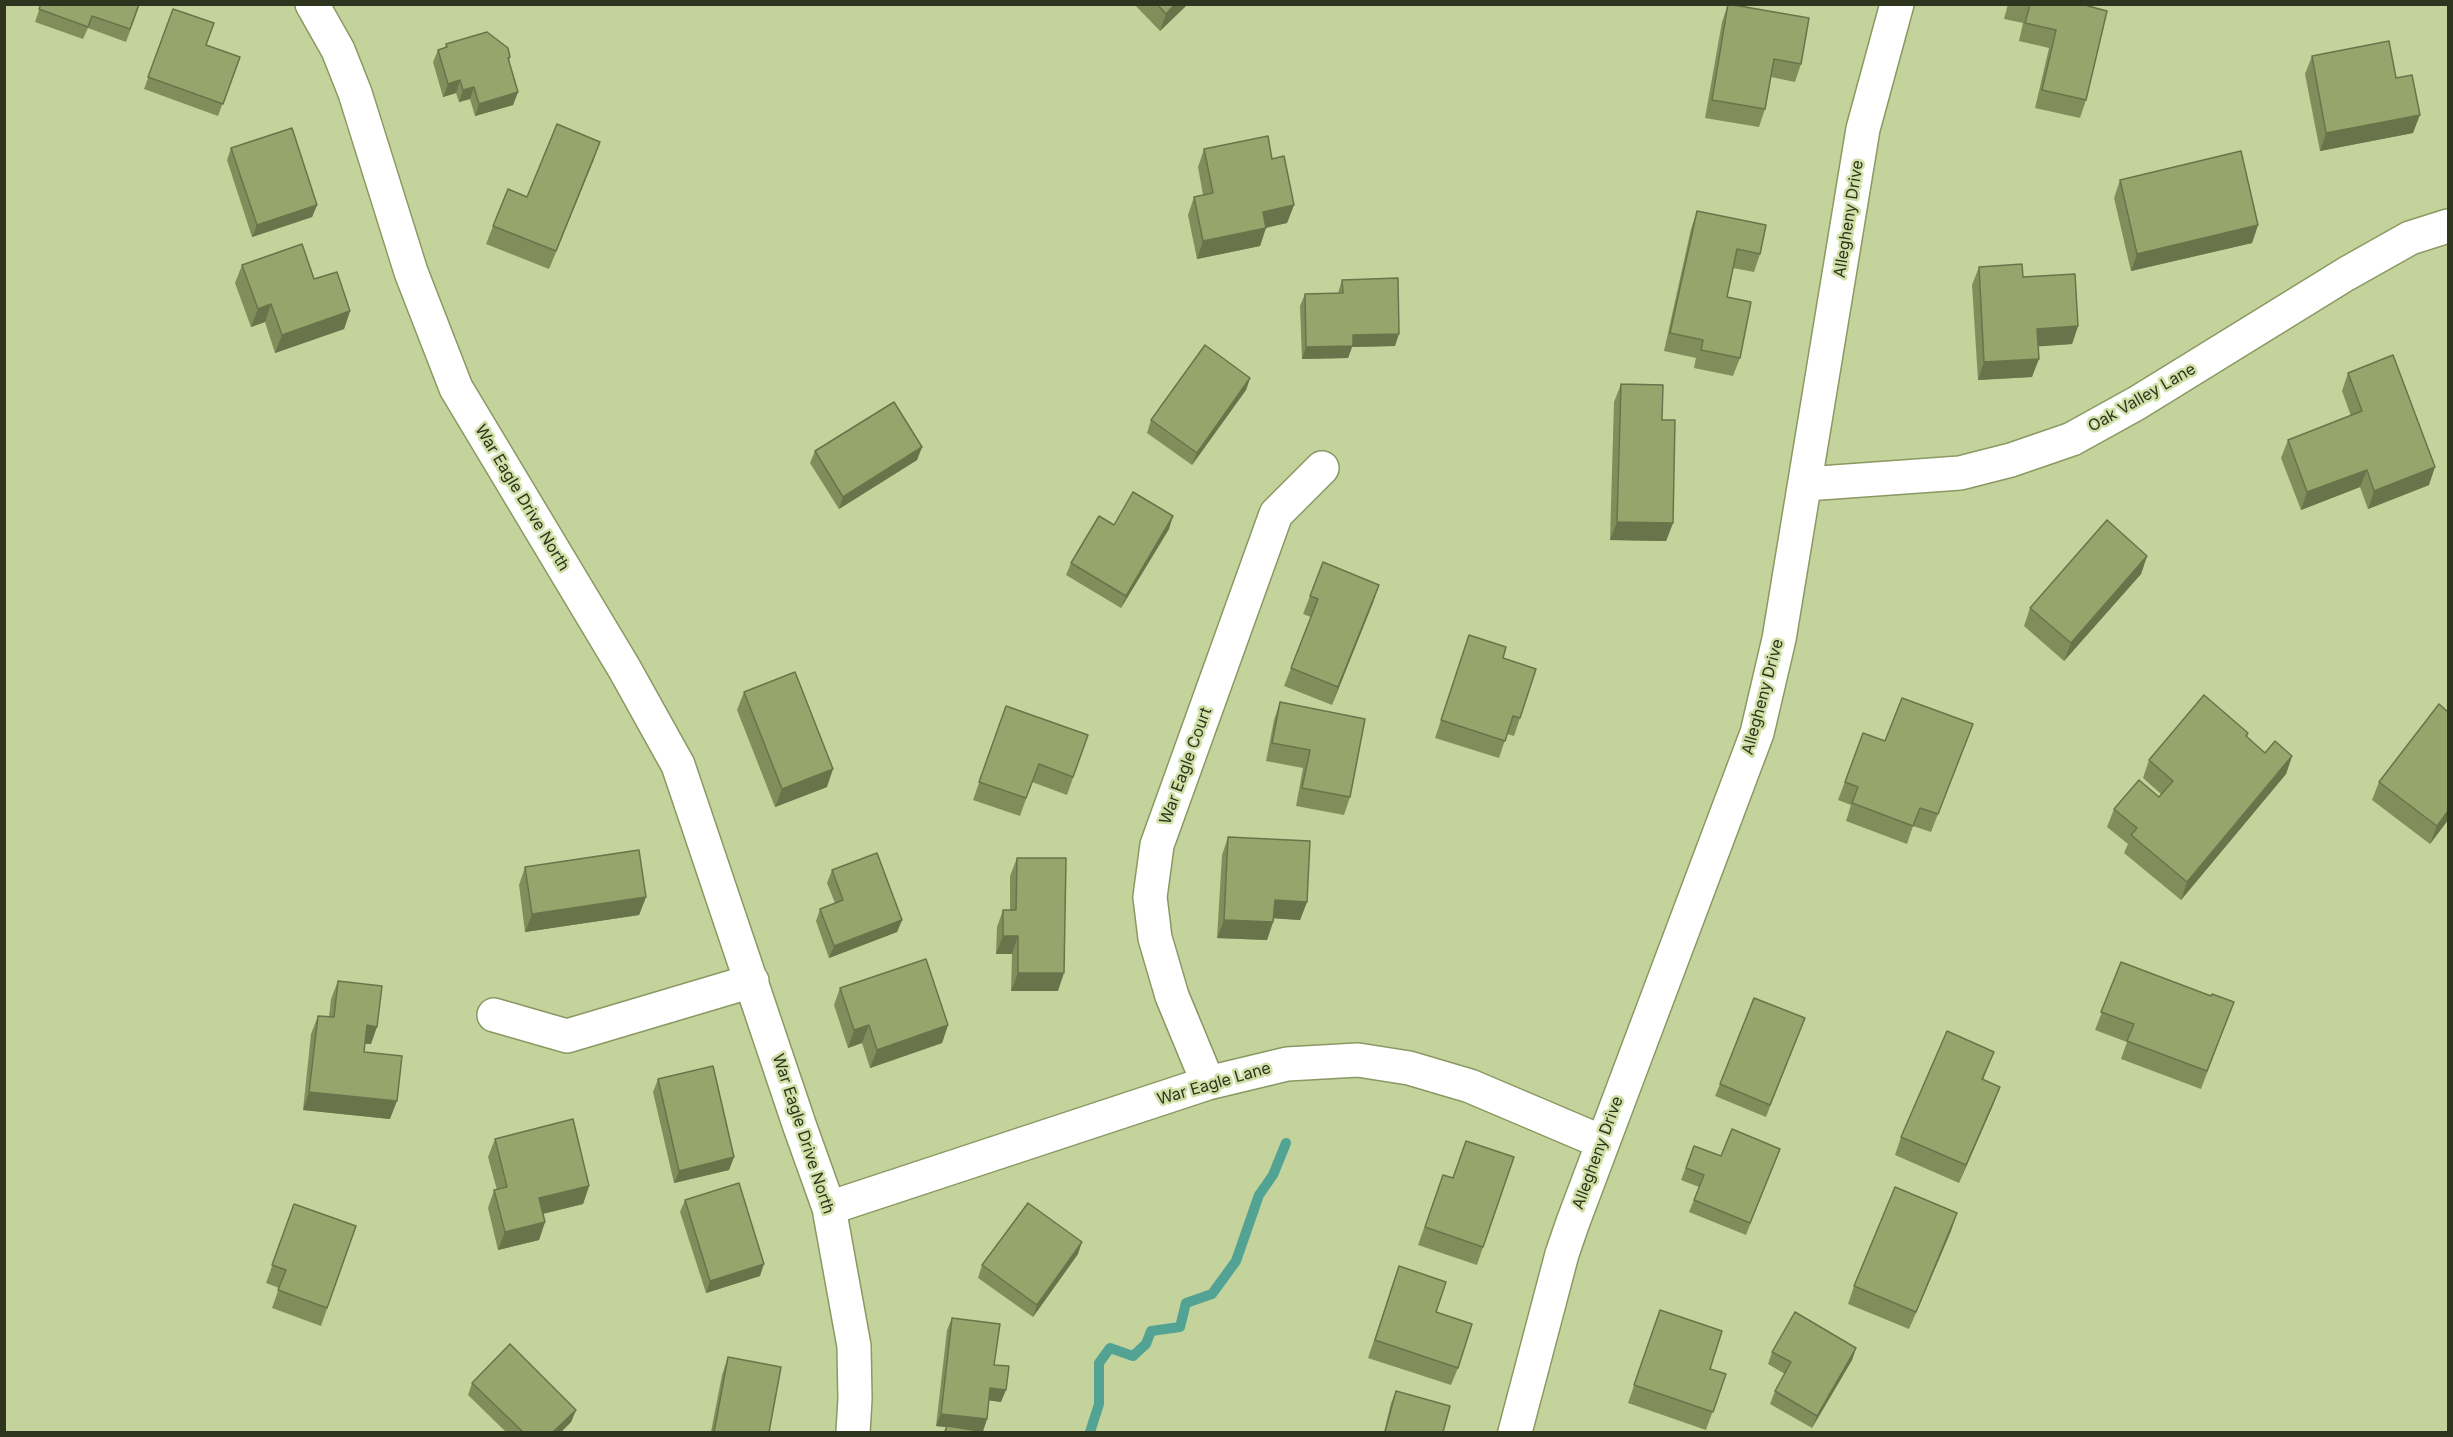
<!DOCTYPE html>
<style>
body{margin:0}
#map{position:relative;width:2453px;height:1437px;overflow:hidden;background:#c3d39b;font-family:Inter,sans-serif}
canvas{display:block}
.frame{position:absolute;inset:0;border:6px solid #2e341e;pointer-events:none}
</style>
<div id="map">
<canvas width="2453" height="1437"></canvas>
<div class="frame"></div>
</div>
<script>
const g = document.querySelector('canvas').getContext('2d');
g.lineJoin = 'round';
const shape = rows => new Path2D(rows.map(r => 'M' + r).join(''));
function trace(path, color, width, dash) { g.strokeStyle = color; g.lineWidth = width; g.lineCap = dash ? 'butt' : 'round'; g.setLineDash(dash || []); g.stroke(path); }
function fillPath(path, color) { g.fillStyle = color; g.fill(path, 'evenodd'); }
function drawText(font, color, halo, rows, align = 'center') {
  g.font = font + ' Inter,sans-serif'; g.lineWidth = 5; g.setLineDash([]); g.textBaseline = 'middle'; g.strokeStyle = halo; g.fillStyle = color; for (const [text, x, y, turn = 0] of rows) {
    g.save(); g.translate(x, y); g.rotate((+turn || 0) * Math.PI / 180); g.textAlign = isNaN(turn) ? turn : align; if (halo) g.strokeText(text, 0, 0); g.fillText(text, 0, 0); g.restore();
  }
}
const stream = shape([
 [1090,1432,1099,1404,1099,1363,1110,1348,1133,1356,1146,1344,1151,1331,1180,1327,1186,1303,1212,1294,1236,1261,1259,1195,1273,1175,1286,1143]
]);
const minor = shape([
 [312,4,338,50,355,93,411,272,456,388,624,668,678,765,800,1127,829,1208,854,1346,855,1399,853,1432],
 [1806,484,1960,473,2011,460,2072,439,2137,403,2346,274,2410,238,2448,226],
 [494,1015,567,1036,752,981],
 [1208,1083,1172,996,1155,938,1150,897,1157,845,1276,514,1322,468],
 [829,1208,1208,1083,1287,1064,1358,1060,1409,1068,1470,1086,1602,1142],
 [1515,1432,1562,1254,1573,1222,1757,733,1779,639,1863,129,1897,4]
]);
const wall = shape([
 [41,4,140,4,126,42,88,28,83,39,35,22],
 [1134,4,1188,4,1160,31],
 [1728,4,1801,64,1795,82,1771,77,1765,109,1759,127,1705,118,1722,22],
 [2008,4,2089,4,2086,100,2080,118,2035,108,2049,48,2019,41,2023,23,2004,19],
 [173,9,206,45,240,57,218,116,144,89],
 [446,44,510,57,509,61,518,92,513,105,475,116,470,99,459,102,456,93,443,97,433,62,438,50,445,48],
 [2312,56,2396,78,2413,133,2320,151,2305,74],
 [231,148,317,205,312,217,252,237,227,160],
 [1204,149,1272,159,1294,205,1287,223,1266,227,1260,246,1197,259,1188,215,1194,197,1203,195,1198,167],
 [594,159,549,269,486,244,493,226,527,197],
 [2120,180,2258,225,2252,243,2131,271,2114,198],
 [1697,211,1760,254,1754,272,1733,268,1727,297,1740,358,1733,376,1694,368,1696,358,1664,351,1691,229],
 [242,265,314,279,350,311,344,329,275,353,265,322,251,327,235,283],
 [1979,267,2023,277,2078,326,2072,344,2038,346,2032,377,1978,380,1972,285],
 [1342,280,1395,346,1352,347,1348,358,1302,359,1300,306,1305,294,1338,293],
 [2348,373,2429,485,2368,509,2360,487,2301,510,2281,458,2288,440,2351,416,2342,391],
 [1250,378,1246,390,1192,465,1147,433,1151,420],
 [1621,384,1662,420,1673,523,1666,541,1610,540,1614,402],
 [922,447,917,460,839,509,810,463,815,451],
 [1114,525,1169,529,1121,608,1066,575,1071,563],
 [2147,556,2141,574,2064,661,2024,626,2030,608],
 [1379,585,1332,705,1284,686,1311,617,1303,614,1310,596],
 [1469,635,1503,658,1520,718,1514,736,1507,734,1499,758,1435,738],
 [744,692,827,787,775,807,737,710],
 [1280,702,1350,797,1344,815,1296,806,1303,768,1266,761,1274,720],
 [1006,706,1088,735,1067,795,1032,782,1020,816,973,800],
 [1973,724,1931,832,1913,826,1907,844,1846,821,1851,805,1838,800,1863,733,1885,741],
 [2248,733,2247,737,2265,753,2292,756,2286,774,2181,900,2124,853,2128,844,2107,827,2114,809,2159,797,2161,794,2143,778,2149,760],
 [2379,782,2448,820,2430,844,2372,800],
 [1228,837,1307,902,1300,920,1274,918,1273,922,1267,940,1217,938,1222,855],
 [1017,858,1058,991,1011,991,1012,954,996,954,997,927,1003,910,1010,910,1010,876],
 [525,867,646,897,639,915,525,932,519,885],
 [832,870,902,920,897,932,829,958,816,921,820,909,835,903,827,883],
 [2121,962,2211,996,2234,1002,2201,1089,2121,1059,2127,1042,2095,1030],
 [338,981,371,1044,365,1044,364,1052,390,1119,303,1110,311,1034,318,1016,329,1017,331,999],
 [840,988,948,1025,942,1043,870,1068,862,1043,848,1048,834,1005],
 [1800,1031,1766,1117,1715,1096,1720,1084],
 [1994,1052,1983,1080,2000,1087,1993,1105,1959,1183,1895,1155,1901,1137],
 [658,1079,734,1157,729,1170,674,1183,653,1092],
 [495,1139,589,1186,583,1204,543,1214,545,1222,539,1240,498,1250,488,1208,494,1190,497,1190,488,1157],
 [1694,1146,1721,1156,1780,1149,1746,1235,1689,1212,1699,1187,1681,1180],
 [1443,1175,1483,1247,1477,1265,1418,1245],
 [685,1200,760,1276,706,1293,680,1212],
 [294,1204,356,1226,321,1326,272,1308,279,1288,266,1283],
 [1951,1231,1909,1329,1848,1304,1854,1286],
 [1078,1254,1033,1317,978,1278,982,1265],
 [1399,1266,1436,1312,1458,1368,1451,1385,1368,1358],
 [1660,1310,1710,1369,1726,1374,1706,1430,1628,1403],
 [952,1318,994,1365,1001,1402,989,1400,987,1419,983,1431,972,1430,986,1432,944,1432,946,1427,936,1426,947,1330],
 [1856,1348,1852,1360,1812,1428,1770,1404,1775,1391,1785,1374,1768,1364,1772,1352],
 [728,1357,769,1432,711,1432,722,1375],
 [472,1383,576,1410,571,1422,561,1432,506,1432,468,1395],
 [1396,1391,1443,1432,1384,1432,1391,1403]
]);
const shadedWall = shape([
 [1175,4,1188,4,1160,31,1166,14],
 [460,80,456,93,443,97,448,84],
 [474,87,470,99,459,102,463,90],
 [518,92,513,105,475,116,479,104],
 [2420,115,2413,133,2320,151,2326,133],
 [600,142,594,159,549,269,556,251],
 [317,205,312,217,252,237,257,225],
 [1294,205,1287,223,1257,230,1263,212],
 [2258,225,2252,243,2131,271,2137,254],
 [1266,228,1260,246,1197,259,1203,241],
 [271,304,265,322,251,327,258,309],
 [350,311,344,329,275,353,282,335],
 [2078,326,2072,344,2031,347,2037,329],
 [1399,334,1395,346,1352,347,1348,358,1302,359,1306,347,1353,335],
 [2039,359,2032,377,1978,380,1984,362],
 [1250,378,1246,390,1192,465,1197,453],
 [922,447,917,460,839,509,843,497],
 [2435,467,2429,485,2368,509,2374,491],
 [2367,470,2360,487,2301,510,2307,492],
 [1173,516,1169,529,1121,608,1126,596],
 [1617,522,1673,523,1666,541,1610,540],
 [2147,556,2141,574,2064,661,2071,643],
 [1379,585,1373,603,1332,705,1338,687],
 [2292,756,2286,774,2181,900,2187,882],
 [833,769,827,787,775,807,782,789],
 [2448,811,2448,820,2430,844,2437,826],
 [646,897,639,915,525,932,532,914],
 [1275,900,1307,902,1300,920,1268,918],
 [902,920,897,932,829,958,834,946],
 [1224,920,1273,922,1267,940,1217,938],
 [1003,936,1018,936,1012,954,996,954],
 [1018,973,1064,973,1058,991,1011,991],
 [367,1025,377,1027,371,1044,360,1043],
 [869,1025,862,1043,848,1048,854,1030],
 [948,1025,942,1043,870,1068,877,1050],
 [2000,1087,1993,1105,1959,1183,1966,1165],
 [309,1092,397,1101,390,1119,303,1110],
 [734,1157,729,1170,674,1183,679,1171],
 [589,1186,583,1204,533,1216,539,1198],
 [1957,1213,1951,1231,1909,1329,1916,1312],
 [545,1222,539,1240,498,1250,505,1232],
 [1082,1242,1078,1254,1033,1317,1037,1305],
 [764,1264,760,1276,706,1293,710,1281],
 [1856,1348,1852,1360,1812,1428,1817,1416],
 [990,1388,1006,1390,1001,1402,986,1400],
 [576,1410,571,1422,561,1432,553,1432],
 [941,1414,987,1419,983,1431,936,1426]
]);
const building = shape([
 [41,4,139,4,130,29,92,16,88,27,39,9,41,4],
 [1157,4,1175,4,1166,14,1157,4],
 [1728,4,1809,18,1801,64,1774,59,1765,109,1712,100,1728,4],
 [2027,4,2089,4,2088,6,2107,11,2086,100,2042,90,2056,30,2025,23,2030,5,2027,4],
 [173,9,214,23,206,45,240,57,223,104,148,77,173,9],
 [487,32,508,48,510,57,508,58,518,92,479,104,474,87,463,90,460,80,448,84,438,50,447,47,446,44,487,32],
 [2389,41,2396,78,2412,75,2420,115,2326,133,2312,56,2389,41],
 [557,124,600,142,556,251,493,226,508,189,527,197,557,124],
 [292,128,317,205,257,225,231,148,292,128],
 [1268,136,1272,159,1284,156,1294,205,1263,212,1266,228,1203,241,1194,197,1213,193,1204,149,1268,136],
 [2241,151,2258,225,2137,254,2120,180,2241,151],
 [1697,211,1766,225,1760,254,1737,249,1727,297,1751,302,1740,358,1701,350,1703,340,1670,333,1697,211],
 [302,244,314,279,337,272,350,311,282,335,271,304,258,309,242,265,302,244],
 [2022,264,2023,277,2075,274,2078,326,2037,329,2039,359,1984,362,1979,267,2022,264],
 [1398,278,1399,334,1353,335,1353,346,1306,347,1305,294,1343,293,1342,280,1398,278],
 [1205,345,1250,378,1197,453,1151,420,1205,345],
 [2393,355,2435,467,2374,491,2367,470,2307,492,2288,440,2362,411,2348,373,2393,355],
 [1621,384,1663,385,1662,420,1675,420,1673,523,1617,522,1621,384],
 [894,402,922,447,843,497,815,451,894,402],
 [1133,492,1173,516,1126,596,1071,563,1099,516,1114,525,1133,492],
 [2107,520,2147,556,2071,643,2030,608,2107,520],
 [1323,562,1379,585,1338,687,1291,668,1318,599,1310,596,1323,562],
 [1469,635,1506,647,1503,658,1536,669,1520,718,1513,716,1505,741,1441,720,1469,635],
 [795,672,833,769,782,789,744,692,795,672],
 [2204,695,2248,733,2246,736,2265,753,2275,741,2292,756,2187,882,2131,835,2137,828,2114,809,2139,780,2159,797,2173,781,2149,760,2204,695],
 [1902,698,1973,724,1938,814,1920,808,1913,826,1852,803,1858,787,1845,782,1863,733,1885,741,1902,698],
 [1280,702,1365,719,1350,797,1302,788,1310,750,1272,743,1280,702],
 [2439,704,2448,712,2448,811,2437,826,2379,782,2439,704],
 [1006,706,1088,735,1073,777,1039,764,1026,798,979,782,1006,706],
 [1228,837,1310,841,1307,902,1275,900,1273,922,1224,920,1228,837],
 [639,850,646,897,532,914,525,867,639,850],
 [877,853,902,920,834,946,820,909,843,900,832,870,877,853],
 [1017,858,1066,858,1064,973,1018,973,1018,936,1003,936,1003,910,1016,910,1017,858],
 [926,959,948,1025,877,1050,869,1025,854,1030,840,988,926,959],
 [2121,962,2211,996,2212,994,2234,1002,2207,1071,2127,1041,2134,1024,2101,1012,2121,962],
 [338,981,382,986,377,1027,367,1025,364,1052,402,1056,397,1101,309,1092,318,1016,334,1017,338,981],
 [1754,998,1805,1018,1770,1105,1720,1084,1754,998],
 [1947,1031,1994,1052,1982,1079,2000,1087,1966,1165,1901,1137,1947,1031],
 [713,1066,734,1157,679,1171,658,1079,713,1066],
 [573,1119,589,1186,539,1198,545,1222,505,1232,494,1190,507,1187,495,1139,573,1119],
 [1732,1129,1780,1149,1750,1223,1694,1200,1704,1175,1686,1168,1694,1146,1721,1156,1732,1129],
 [1466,1141,1514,1157,1483,1247,1425,1227,1443,1175,1453,1178,1466,1141],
 [739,1183,764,1264,710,1281,685,1200,739,1183],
 [1895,1187,1957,1213,1916,1312,1854,1286,1895,1187],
 [1028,1203,1082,1242,1037,1305,982,1265,1028,1203],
 [294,1204,356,1226,327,1308,278,1290,286,1270,272,1265,294,1204],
 [1399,1266,1446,1282,1436,1312,1472,1324,1458,1368,1375,1340,1399,1266],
 [1660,1310,1722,1331,1710,1369,1726,1374,1713,1412,1634,1385,1660,1310],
 [1795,1312,1856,1348,1817,1416,1775,1391,1791,1362,1772,1352,1795,1312],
 [952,1318,1000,1324,994,1365,1009,1366,1006,1390,990,1388,987,1419,941,1414,952,1318],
 [510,1344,576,1410,553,1432,523,1432,472,1383,510,1344],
 [728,1357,781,1367,769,1432,714,1432,728,1357],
 [1396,1391,1450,1406,1443,1432,1385,1432,1396,1391],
 [947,1426,986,1432,945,1432,947,1426]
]);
const streetNames = [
 ["Allegheny Drive",1849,219,-81],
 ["Oak Valley Lane",2142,398,-30],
 ["War Eagle Drive North",522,498,59],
 ["Allegheny Drive",1763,697,-75],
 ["War Eagle Court",1186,766,-70],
 ["War Eagle Lane",1214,1084,-16],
 ["War Eagle Drive North",803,1134,72],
 ["Allegheny Drive",1598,1153,-70]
];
trace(stream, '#53a395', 10);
trace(minor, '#8a9862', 36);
trace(minor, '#fff', 33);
fillPath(wall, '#818e5c');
fillPath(shadedWall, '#69744b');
fillPath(building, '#96a56b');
trace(building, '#69744b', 1.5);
drawText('16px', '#2e341e', '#d0e0a7', streetNames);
</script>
